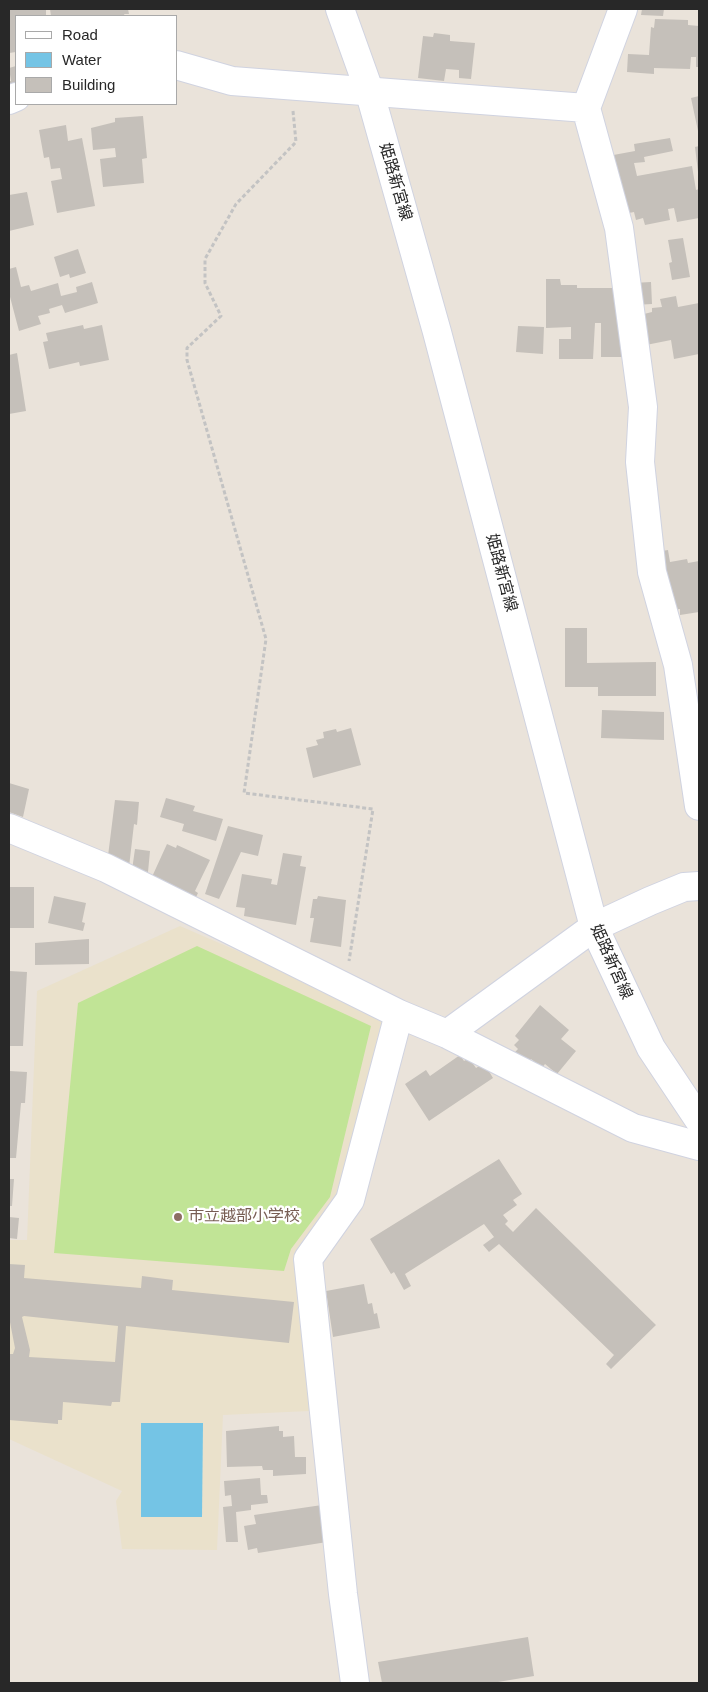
<!DOCTYPE html>
<meta charset="utf-8">
<style>
body{margin:0}
#map{position:relative;width:708px;height:1692px;overflow:hidden;background:#eae3da;font-family:Helvetica,sans-serif}
canvas{display:block}
.frame{position:absolute;inset:0;border:10px solid #282828;pointer-events:none}
.legend{position:absolute;left:15px;top:15px;width:162px;height:90px;box-sizing:border-box;background:#fff;border:1px solid #a9a9a9;margin:0;padding:6px 9px;list-style:none;font-size:15px;color:#282828}
.legend li{display:flex;align-items:center;gap:10px;height:25px}
.legend b{width:25px;border:1px solid #a9a9a9}
</style>
<div id="map">
<canvas width="708" height="1692"></canvas>
<div class="frame"></div>
<ul class="legend">
<li><b style="height:6px;background:#fff"></b>Road</li>
<li><b style="height:14px;background:#74c4e5"></b>Water</li>
<li><b style="height:14px;background:#c5c0ba"></b>Building</li>
</ul>
</div>
<script>
const g = document.querySelector('canvas').getContext('2d');
g.lineJoin = 'round';
function fillPath(path, color) { g.fillStyle = color; g.fill(path, 'evenodd'); }
const shape = rows => new Path2D(rows.map(r => 'M' + r).join(''));
function trace(path, color, width, dash) { g.strokeStyle = color; g.lineWidth = width; g.lineCap = dash ? 'butt' : 'round'; g.setLineDash(dash || []); g.stroke(path); }
function drawText(font, color, halo, rows, align = 'center') {
  g.font = font + ' Helvetica,"Noto Sans JP",sans-serif'; g.lineWidth = 4.5; g.setLineDash([]); g.textBaseline = 'middle'; g.strokeStyle = halo; g.fillStyle = color; for (const [text, x, y, turn = 0] of rows) {
    g.save(); g.translate(x, y); g.rotate((+turn || 0) * Math.PI / 180); g.textAlign = isNaN(turn) ? turn : align; if (halo) g.strokeText(text, 0, 0); g.fillText(text, 0, 0); g.restore();
  }
}
const education = shape([
 [180,926,385,1015,346,1195,299,1257,309,1411,223,1415,217,1550,122,1549,116,1501,122,1491,9,1439,9,1240,27,1240,37,991]
]);
const pitch = shape([
 [197,946,371,1026,330,1197,291,1249,284,1271,54,1253,78,1003]
]);
const water = shape([
 [141,1423,203,1423,202,1517,141,1517]
]);
const building = shape([
 [9,9,46,9,46,16,16,16,16,52,9,53],
 [50,9,128,9,129,14,124,14,125,16,51,16],
 [642,9,664,9,663,16,641,15],
 [655,19,688,20,688,25,699,26,699,67,696,67,696,57,691,57,690,69,654,68,654,74,627,72,628,54,649,55,651,27,654,28],
 [434,33,450,35,450,41,475,43,471,79,459,78,459,70,446,69,444,81,418,78,423,36,433,37],
 [16,66,16,86,9,88,9,81,11,81,9,68],
 [699,96,699,130,698,131,691,98],
 [143,116,147,158,142,159,144,183,103,187,100,159,116,157,115,148,93,150,91,128,115,122,115,118],
 [66,125,68,141,82,138,95,206,57,213,51,181,62,179,60,168,51,169,49,157,44,158,39,130],
 [670,138,673,151,644,157,645,162,634,163,637,176,692,166,696,190,699,189,699,218,677,222,674,208,668,209,670,220,645,225,643,218,636,220,634,212,619,215,608,156,635,151,634,144],
 [699,146,699,172,698,172,695,147],
 [27,192,34,225,9,231,9,195],
 [683,238,690,277,672,280,669,263,672,262,668,240],
 [78,249,86,273,70,278,69,274,60,277,54,257],
 [16,267,21,287,29,285,31,291,58,283,61,296,77,292,76,287,92,282,98,303,65,313,62,305,49,309,50,313,38,316,41,324,19,331,9,293,9,269],
 [546,279,560,279,561,285,577,285,577,288,621,288,622,357,601,357,601,323,595,323,593,359,559,359,559,339,571,339,571,327,546,328],
 [651,282,652,304,635,305,633,283],
 [676,296,678,307,699,303,699,354,674,359,671,340,646,345,640,315,652,312,652,308,662,307,660,299],
 [83,325,84,329,102,325,109,360,80,366,79,362,49,369,43,342,48,341,46,333],
 [518,326,544,327,543,354,516,352],
 [17,353,26,411,9,414,9,355],
 [668,550,670,562,687,559,688,563,699,561,699,612,680,615,680,609,666,611,656,552],
 [565,628,587,628,587,663,656,662,656,696,598,696,598,687,565,687],
 [602,710,664,712,664,740,601,738],
 [351,728,361,765,313,778,306,748,318,745,316,740,324,738,323,732,336,729,337,732],
 [9,783,29,789,23,817,9,812],
 [166,798,195,806,193,811,223,819,216,841,182,831,184,824,160,817],
 [115,800,139,802,137,825,134,824,129,867,108,856],
 [228,826,263,835,258,856,241,852,219,899,205,894],
 [167,844,176,848,177,845,210,860,195,891,198,893,195,899,151,879],
 [135,849,150,851,148,872,132,870],
 [283,853,302,856,300,866,306,867,296,925,244,916,245,908,236,907,242,874,272,879,271,884,277,885],
 [9,887,34,887,34,928,9,928],
 [54,896,86,903,82,922,85,923,83,931,48,923],
 [318,896,346,900,341,947,310,942,314,918,310,918,313,899,317,899],
 [89,939,89,964,35,965,35,943],
 [9,971,27,972,23,1046,9,1046],
 [540,1005,569,1030,561,1039,576,1051,557,1074,545,1064,542,1068,531,1059,528,1063,515,1052,518,1049,514,1045,519,1040,515,1036],
 [460,1055,464,1061,469,1058,476,1068,484,1063,493,1078,429,1121,405,1084,426,1070,430,1076],
 [9,1071,27,1072,25,1103,21,1103,16,1158,9,1158],
 [499,1159,522,1194,513,1200,517,1205,503,1215,508,1221,505,1224,513,1232,536,1208,656,1325,611,1369,606,1364,614,1355,499,1244,489,1252,483,1245,494,1237,484,1224,405,1274,411,1286,404,1290,394,1272,391,1274,370,1239],
 [9,1179,14,1179,12,1206,9,1206],
 [9,1217,19,1218,17,1239,9,1238],
 [9,1264,25,1265,24,1278,141,1288,142,1276,173,1280,172,1290,294,1302,289,1343,126,1326,120,1402,112,1402,111,1406,63,1402,62,1420,58,1420,58,1424,9,1420,9,1354,13,1354,15,1348,9,1317],
 [24,1316,118,1326,115,1362,29,1357,30,1350,22,1317],
 [364,1284,368,1304,372,1303,374,1314,377,1313,380,1328,333,1337,326,1291],
 [279,1426,279,1431,283,1431,283,1437,294,1436,295,1457,306,1457,306,1474,273,1476,273,1470,263,1470,262,1466,227,1467,226,1431],
 [260,1478,261,1495,267,1495,268,1503,251,1505,251,1510,236,1512,238,1542,226,1542,223,1507,232,1506,231,1495,225,1496,224,1481],
 [322,1505,327,1542,258,1553,257,1548,248,1550,244,1526,256,1524,254,1515],
 [528,1637,534,1676,492,1683,382,1683,378,1662]
]);
const path = shape([
 [293,111,296,142,236,204,205,259,205,283,221,316,187,348,187,360,266,639,244,793,373,809,349,961]
]);
const street = shape([
 [623,9,586,108,619,228,643,407,640,462,652,572,678,665,699,806],
 [176,65,232,81,586,108],
 [9,100,16,97],
 [9,828,106,868,399,1014,447,1034,633,1128,699,1146],
 [447,1034,594,927,650,901,684,887,699,886],
 [355,1683,343,1594,308,1259,350,1200,399,1014]
]);
const secondary = shape([
 [340,9,369,90,437,332,594,927,651,1048,699,1120]
]);
const markers = [
 [178,1217,5,"#8d6e63"]
];
const streetNames = [
 ["姫路新宮線",395,182,74],
 ["姫路新宮線",501,573,75],
 ["姫路新宮線",611,962,66]
];
const educationNames = [
 ["市立越部小学校",188,1217]
];
fillPath(education, '#eae1cb');
fillPath(pitch, '#c1e496');
fillPath(water, '#74c4e5');
fillPath(building, '#c5c0ba');
trace(street, '#d0d3e0', 30);
trace(secondary, '#d0d3e0', 30);
trace(path, '#c3c3c3', 3, [4, 2.5]);
trace(street, '#fff', 28);
trace(secondary, '#fff', 28);
for (const [x, y, r, color] of markers) { const dot = new Path2D(); dot.arc(x, y, r, 0, 2 * Math.PI); g.fillStyle = color; g.fill(dot); trace(dot, '#fff', 2); }
drawText('16px', '#282828', '#fff', streetNames);
drawText('16px', '#785e54', '#fff', educationNames, 'left');
</script>
